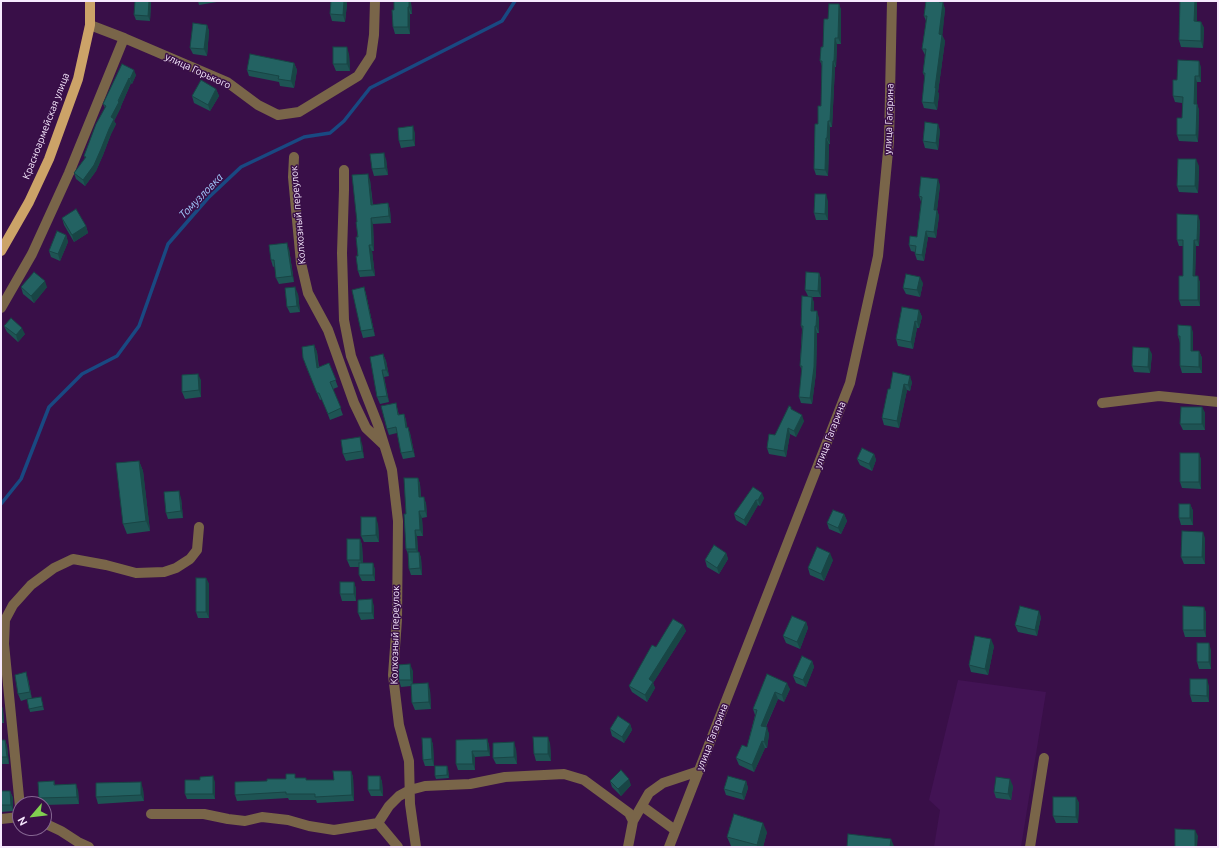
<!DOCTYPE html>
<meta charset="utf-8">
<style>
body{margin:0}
#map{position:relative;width:1219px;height:848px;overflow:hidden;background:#390f48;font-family:Ubuntu,sans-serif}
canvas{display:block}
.frame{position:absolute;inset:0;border:2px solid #f7e9fe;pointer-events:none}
.north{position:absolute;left:12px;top:796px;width:40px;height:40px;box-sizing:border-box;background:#390f48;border:1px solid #856691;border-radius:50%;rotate:242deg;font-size:11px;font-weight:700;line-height:16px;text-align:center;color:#f7e9fe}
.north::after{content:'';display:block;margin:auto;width:14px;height:18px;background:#81d050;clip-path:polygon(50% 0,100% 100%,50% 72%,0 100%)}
</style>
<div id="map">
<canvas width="1219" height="848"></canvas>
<div class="frame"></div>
<div class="north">N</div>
</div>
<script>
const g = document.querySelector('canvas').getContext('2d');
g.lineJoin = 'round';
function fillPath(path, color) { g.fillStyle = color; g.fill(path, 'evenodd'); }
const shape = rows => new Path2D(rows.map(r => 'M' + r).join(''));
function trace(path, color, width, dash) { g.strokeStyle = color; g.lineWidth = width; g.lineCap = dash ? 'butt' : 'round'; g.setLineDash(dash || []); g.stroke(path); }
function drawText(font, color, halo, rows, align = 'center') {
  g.font = font + ' Ubuntu,sans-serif'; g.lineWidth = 3; g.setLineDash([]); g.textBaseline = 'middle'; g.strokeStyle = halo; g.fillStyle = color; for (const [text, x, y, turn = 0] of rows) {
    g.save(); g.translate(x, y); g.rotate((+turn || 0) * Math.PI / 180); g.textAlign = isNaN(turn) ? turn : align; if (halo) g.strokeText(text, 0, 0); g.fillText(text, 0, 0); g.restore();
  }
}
const built = shape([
 [958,680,1046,692,1021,847,934,847,940,810,929,800]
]);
const stream = shape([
 [1,504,21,479,49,407,82,374,117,356,139,326,168,244,208,198,241,167,304,137,330,133,344,121,370,88,502,21,515,1]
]);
const minor = shape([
 [90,25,124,38,227,82,258,105,278,115,299,112,358,76,371,56,374,35,375,1],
 [294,157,293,177,301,263,308,293,328,330,354,403,366,428,383,444],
 [344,170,344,190,342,253,344,320,351,356,378,425,392,470,398,521,397,620,393,675,399,725,409,761,410,804,416,847],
 [1,308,32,254,69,173,124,38],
 [1102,403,1159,396,1218,402],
 [642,806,675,830],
 [20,807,4,644,5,620,13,605,31,585,54,568,73,559,106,565,136,573,164,572,176,568,190,559,197,550,199,527],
 [151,814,204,814,228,819,245,821,262,817,288,820,309,826,334,830,378,823,398,847],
 [1,819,20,817],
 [633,821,649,793,663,783,699,771],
 [44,823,61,831,78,842,89,847],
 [378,823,389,806,399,796,410,790,425,786,470,784,505,777,564,774,584,780,629,813,633,821,628,847],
 [669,847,850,383,878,256,889,141,892,1],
 [1030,847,1044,758]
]);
const major = shape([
 [1,251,29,202,49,159,78,79,90,25,90,1]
]);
const wall = shape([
 [151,1,150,21,136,20,134,15],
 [198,1,217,1,217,2,199,5],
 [331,1,346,1,347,4,345,22,332,21,330,14],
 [394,1,411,1,411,3,412,14,410,14,410,34,395,34,393,27,394,10],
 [829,1,840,1,840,2,830,2],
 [926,1,942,1,942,2,945,9,942,35,945,41,938,92,939,94,937,110,924,108,922,102,925,78,923,73,925,55,922,49,926,21,924,16],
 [1197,1,1197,21,1201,22,1204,28,1203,48,1181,47,1179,40],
 [839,4,841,10,841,44,837,44,836,67,835,67,832,127,830,127,830,144,829,144,828,176,816,175,814,169,818,124,821,106,822,66,820,61,828,19],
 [207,25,209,31,207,56,193,54,190,48],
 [349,54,350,71,336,71,333,64],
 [294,63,297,70,294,88,280,86,279,82,249,76,247,70],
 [122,64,136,75,132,84,131,83,121,106,121,107,114,121,116,124,111,134,103,155,96,171,85,186,76,179,74,173,85,158,84,156,105,108,103,104],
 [1201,67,1201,82,1197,82,1197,104,1199,110,1198,142,1179,141,1177,135,1182,118,1182,103,1175,102,1173,96,1177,80],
 [216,89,219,96,210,111,194,103,192,96],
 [940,130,938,150,925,148,923,141],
 [415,133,415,146,401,148,399,141],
 [386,159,388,175,374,176,372,169],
 [1199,166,1198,193,1179,192,1177,186],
 [370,180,373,205,388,203,390,210,391,223,373,224,374,251,372,251,375,276,360,277,358,271,357,222],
 [940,185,937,210,939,216,936,238,928,237,924,261,917,260,915,254,915,252,911,251,909,245,917,237,921,202,919,196],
 [828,201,828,220,816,220,814,213],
 [62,218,86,226,88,233,74,242,64,225],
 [1200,221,1199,246,1196,246,1195,276,1200,282,1200,306,1181,306,1179,300,1183,276,1183,246,1179,246,1177,240],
 [66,235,68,242,60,261,51,257,49,251],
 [289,249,294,282,279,284,276,278,275,266,273,267,271,260],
 [819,273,821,279,821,297,812,297,814,303,814,311,819,318,819,333,817,333,816,373,812,404,801,403,799,397,802,370,800,366,802,329,801,326,808,296,805,290],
 [923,283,920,297,906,294,903,288],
 [21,287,47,287,34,303,23,294],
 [364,287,366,294,375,336,363,338,361,331],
 [298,294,300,312,290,313,287,307],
 [919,310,922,317,919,328,917,328,913,349,898,346,896,339],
 [4,326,25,334,18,342,7,332],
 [1193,332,1193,351,1199,351,1202,358,1202,373,1182,373,1180,366,1180,343,1178,336],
 [314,345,317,352,319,367,329,363,338,387,333,389,343,415,330,420,322,399,320,400,305,364],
 [383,354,386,361,389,376,384,377,389,402,380,404,377,397],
 [1152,354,1150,373,1134,372,1132,366],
 [893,372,912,382,910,391,907,390,899,428,884,425,882,418,890,389],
 [201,380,201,397,185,399,182,392],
 [396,403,399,415,404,414,406,420,407,428,410,433,415,457,403,459,401,453,397,433,389,435,387,429],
 [1202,407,1205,413,1205,430,1183,430,1180,424],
 [792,410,804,421,796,437,790,434,786,457,769,454,767,448],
 [362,444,364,458,346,461,343,454],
 [1199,453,1201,460,1201,489,1182,488,1180,482],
 [874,454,876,460,872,471,860,465,857,459],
 [139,461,143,471,150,531,127,534,123,524],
 [418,478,420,484,421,497,426,503,427,517,422,518,423,536,417,536,418,552,419,552,421,558,422,575,411,575,409,569,408,554,406,549,406,514],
 [753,487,764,498,760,506,758,505,746,526,736,520,734,514],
 [181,498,183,518,168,519,166,513],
 [1190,504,1193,511,1193,525,1181,525,1179,518],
 [844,514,847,521,841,534,829,529,827,523],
 [378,524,379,542,364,542,361,536],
 [1205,538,1205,564,1184,564,1181,557],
 [360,539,362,545,363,563,373,563,375,570,375,581,362,581,359,575,359,567,350,567,347,560],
 [726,553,728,559,719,574,707,567,705,560],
 [833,560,824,581,810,575,808,568],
 [206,578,209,584,209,618,198,618,196,612],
 [354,582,356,589,356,601,342,601,340,594],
 [374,606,374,619,361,620,358,613],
 [1204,607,1206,613,1206,637,1185,637,1183,630],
 [1041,617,1037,636,1018,632,1015,625],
 [806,622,808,628,800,649,786,643,783,636],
 [683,625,686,631,653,683,655,688,647,702,632,692,629,686,656,647],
 [994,646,988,675,971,672,969,665],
 [1211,650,1211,669,1199,669,1197,662],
 [812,661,814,667,806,687,796,683,793,676],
 [413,671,413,684,430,690,431,709,415,710,412,703,411,686,401,687,399,680],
 [767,674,790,689,784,702,778,699,766,727,769,734,767,748,765,748,754,772,739,765,736,758,747,747,755,715,753,709],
 [28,679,32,699,41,697,44,710,30,712,27,699,21,701,18,694],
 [1209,686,1209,702,1192,702,1190,695],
 [1,703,3,710,4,723,1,723],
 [630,724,632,730,624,743,612,736,610,729],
 [431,738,433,745,434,766,425,766,423,760],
 [487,739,489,745,490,756,475,757,475,770,458,770,456,764],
 [1,740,5,740,7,746,9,764,1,764],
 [550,743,551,761,536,761,534,754],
 [516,749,517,764,496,764,493,758],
 [447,766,448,769,449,778,436,779,435,776],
 [351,771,353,777,354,801,317,803,316,800,289,800,288,798,237,801,235,795,267,781,306,778,306,780,334,780],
 [380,776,382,782,383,796,371,796,368,790],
 [54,781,55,785,78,790,79,804,44,805,44,804,41,804,39,798],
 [610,781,631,785,621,796,612,787],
 [746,781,748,788,744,800,726,795,724,789],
 [215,782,215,799,187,799,185,794],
 [1013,786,1011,800,996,798,994,792],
 [143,789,144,801,98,804,96,797],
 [1,791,10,791,13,798,13,811,1,812],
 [1076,797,1079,803,1078,823,1056,823,1053,816],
 [767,832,763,847,733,847,731,846,727,837]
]);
const shadedWall = shape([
 [149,1,151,1,150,21,148,16],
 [344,1,346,1,347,4,345,22,343,15],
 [409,1,411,1,411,3,412,14,409,7],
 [1195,1,1197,1,1197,28,1194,21],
 [943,2,945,9,942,40,942,35,945,41,938,92,939,94,937,110,934,103,935,88,939,34],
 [839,4,841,10,841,44,838,38],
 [408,7,410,14,410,34,408,27],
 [1201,22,1204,28,1203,48,1201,41],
 [207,25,209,31,207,56,204,49],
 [835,38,837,44,836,67,834,61],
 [347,47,349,54,350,71,347,64],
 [833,61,835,67,832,127,830,121],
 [1199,61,1201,67,1201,82,1199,76],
 [294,63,297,70,294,88,291,81],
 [134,70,136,75,132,84,130,79],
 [1195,76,1197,82,1197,110,1194,104],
 [129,78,131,83,121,106,121,107,114,121,116,124,111,134,103,155,96,171,85,186,83,180],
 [216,89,219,96,210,111,208,105],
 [1197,104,1199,110,1198,142,1196,135],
 [828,121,830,127,830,144,827,138],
 [938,124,940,130,938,150,936,143],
 [413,126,415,133,415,146,413,140],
 [826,138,829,144,828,176,825,170],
 [384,153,386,159,388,175,385,168],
 [1196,159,1199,166,1198,193,1195,186],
 [368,174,370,180,373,211,371,205],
 [938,179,940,185,937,210,939,216,936,238,934,232,934,210],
 [826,194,828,201,828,220,825,214],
 [388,203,390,210,391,223,389,216],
 [1198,215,1200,221,1199,246,1197,240],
 [371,218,373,224,374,251,372,245],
 [86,226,88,233,74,242,72,235],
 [926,231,928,237,924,261,922,255],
 [66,235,68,242,60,261,58,254],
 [1194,240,1196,246,1195,282,1193,276],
 [287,243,289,249,294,282,292,276],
 [369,245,372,251,375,276,372,270],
 [819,273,821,279,821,297,818,291],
 [1198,276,1200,282,1200,306,1198,300],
 [920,277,923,283,920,297,917,290],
 [45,281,47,287,34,303,31,296],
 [295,287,298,294,300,312,297,306],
 [364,287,366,294,375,336,373,329],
 [812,297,814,303,814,317,811,311],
 [919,310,922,317,919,328,917,322],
 [817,311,819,318,819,333,816,326],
 [915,321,917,328,913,349,911,342],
 [815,326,817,333,816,373,812,404,810,398],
 [1191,326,1193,332,1193,358,1191,351],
 [22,328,25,334,18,342,16,335],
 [314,345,317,352,319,375,317,368],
 [1149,348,1152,354,1150,373,1148,367],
 [1199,351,1202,358,1202,373,1199,367],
 [383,354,386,361,389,376,386,370],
 [382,370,384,377,389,402,387,396],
 [198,374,201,380,201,397,199,390],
 [910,376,912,382,910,391,908,385],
 [904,384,907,390,899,428,897,421],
 [1202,407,1205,413,1205,430,1202,424],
 [404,414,406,420,408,434,406,428],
 [802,415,804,421,796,437,794,431],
 [408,427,410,433,415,457,413,451],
 [788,428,790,434,786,457,784,451],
 [360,437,362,444,364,458,362,451],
 [1199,453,1201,460,1201,489,1199,482],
 [874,454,876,460,872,471,869,464],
 [139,461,143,471,150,531,146,521],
 [418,478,420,484,421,504,419,497],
 [179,491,181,498,183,518,181,511],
 [762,493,764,498,760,506,758,500],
 [424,497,426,503,427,517,425,511],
 [756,500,758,505,746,526,744,520],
 [1190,504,1193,511,1193,525,1190,518],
 [419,511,422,518,423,536,420,530],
 [844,514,847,521,841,534,838,528],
 [376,517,378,524,379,542,376,535],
 [415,530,417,536,418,555,416,549],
 [1203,532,1205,538,1205,564,1202,557],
 [360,539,362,545,363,567,360,560],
 [419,552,421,558,422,575,420,568],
 [726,553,728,559,719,574,717,568],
 [830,553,833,560,824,581,821,574],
 [373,563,375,570,375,581,373,575],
 [206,578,209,584,209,618,206,612],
 [354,582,356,589,356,601,354,594],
 [372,599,374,606,374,619,372,613],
 [1204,607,1206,613,1206,637,1204,630],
 [1039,611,1041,617,1037,636,1035,630],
 [806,622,808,628,800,649,797,642],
 [683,625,686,631,653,683,655,688,647,702,645,695,649,679],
 [991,639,994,646,988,675,985,669],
 [1209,643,1211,650,1211,669,1209,662],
 [812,661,814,667,806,687,803,680],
 [410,664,413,671,413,686,411,680],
 [26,672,28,679,32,699,30,692],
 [1207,679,1209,686,1209,702,1207,696],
 [428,683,430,690,431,709,429,702],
 [787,683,790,689,784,702,782,695],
 [775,692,778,699,763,732,761,726],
 [1,703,3,710,4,723,1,716],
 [630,724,632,730,624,743,622,737],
 [767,727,769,734,767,748,764,742],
 [548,737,550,743,551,761,548,754],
 [431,738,433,745,434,766,432,759],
 [487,739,489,745,490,756,488,751],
 [5,740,7,746,9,764,7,757],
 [762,741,765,748,754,772,752,765],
 [514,742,516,749,517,764,514,757],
 [472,751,475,757,475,770,473,764],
 [447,766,448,769,449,778,447,775],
 [351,771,353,777,354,801,352,795],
 [213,776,215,782,215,799,213,794],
 [380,776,382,782,383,796,380,790],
 [629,779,631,785,621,796,618,789],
 [1010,779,1013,786,1011,800,1008,794],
 [746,781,748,788,744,800,742,794],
 [141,782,143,789,144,801,141,795],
 [76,784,78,790,79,804,77,797],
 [10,791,13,798,13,811,11,805],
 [1076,797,1079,803,1078,823,1076,817],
 [763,823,767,832,763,847,757,847,757,845],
 [1195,830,1198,836,1197,847,1195,847],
 [891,839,894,846,894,847,890,847]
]);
const building = shape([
 [135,1,149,1,148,16,134,15,135,1],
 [331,1,344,1,343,15,330,14,331,1],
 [394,1,409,1,409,7,408,7,408,27,393,27,392,10,394,10,394,1],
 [926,1,939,1,939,2,943,2,939,34,942,35,935,88,936,88,934,103,922,102,925,73,923,73,926,49,922,49,927,16,924,16,926,1],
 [1180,1,1195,1,1194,21,1201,22,1201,41,1179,40,1180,1],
 [829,4,839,4,838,38,835,38,834,61,833,61,830,121,828,121,827,138,826,138,825,170,814,169,815,124,818,124,818,106,821,106,822,61,820,61,821,47,823,47,824,19,828,19,829,4],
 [193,23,207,25,204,49,190,48,193,23],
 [333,47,347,47,347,64,333,64,333,47],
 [250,54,294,63,291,81,278,79,279,76,247,70,250,54],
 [1178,60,1199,61,1199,76,1195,76,1194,104,1197,104,1196,135,1177,135,1177,118,1182,118,1183,97,1173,96,1173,80,1177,80,1178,60],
 [122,64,134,70,130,79,129,78,118,101,119,102,111,117,114,119,109,129,101,149,94,165,83,180,74,173,86,157,84,156,96,124,106,106,103,104,122,64],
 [201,80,216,89,208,105,192,96,201,80],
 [925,122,938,124,936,143,923,141,925,122],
 [413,126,413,140,399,141,398,128,413,126],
 [384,153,385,168,372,169,370,154,384,153],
 [1178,159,1196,159,1195,186,1177,186,1178,159],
 [368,174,371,205,388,203,389,216,371,218,372,245,369,245,372,270,358,271,356,256,358,256,356,237,358,237,356,222,357,222,352,175,368,174],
 [921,177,938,179,934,210,937,210,934,232,926,231,922,255,915,254,916,246,909,245,910,236,917,237,922,197,919,196,921,177],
 [815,194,826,194,825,214,814,213,815,194],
 [76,209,86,226,72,235,62,218,76,209],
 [1177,214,1198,215,1197,240,1194,240,1193,276,1198,276,1198,300,1179,300,1179,276,1183,276,1183,240,1177,240,1177,214],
 [57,231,66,235,58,254,49,251,57,231],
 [287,243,292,276,276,278,274,260,271,260,269,245,287,243],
 [34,272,45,281,31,296,21,287,34,272],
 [806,272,819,273,818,291,805,290,806,272],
 [906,274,920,277,917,290,903,288,906,274],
 [295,287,297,306,287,307,285,288,295,287],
 [364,287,373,329,361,331,352,290,364,287],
 [802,296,812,297,811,311,817,311,816,326,815,326,814,367,810,398,799,397,802,366,800,366,803,326,801,326,802,296],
 [902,307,919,310,917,322,915,321,911,342,896,339,902,307],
 [11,318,22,328,16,335,4,326,11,318],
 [1178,325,1191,326,1191,351,1199,351,1199,367,1180,366,1180,336,1178,336,1178,325],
 [314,345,317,368,329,363,336,380,330,382,341,408,328,414,319,393,317,393,303,358,302,347,314,345],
 [1133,347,1149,348,1148,367,1132,366,1133,347],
 [383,354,386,370,382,370,387,396,377,397,370,357,383,354],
 [893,372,910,376,908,385,904,384,897,421,882,418,888,389,890,389,893,372],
 [198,374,199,390,182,392,182,375,198,374],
 [396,403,398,415,404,414,406,428,408,427,413,451,401,453,396,427,387,429,381,406,396,403],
 [789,406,791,407,791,409,802,415,794,431,788,428,784,451,767,448,769,434,775,435,789,406],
 [1181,407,1202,407,1202,424,1180,424,1181,407],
 [360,437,362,451,343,454,341,440,360,437],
 [862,448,874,454,869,464,857,459,862,448],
 [1180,453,1199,453,1199,482,1180,482,1180,453],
 [139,461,146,521,123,524,116,463,139,461],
 [404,478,418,478,419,497,424,497,425,511,419,511,420,530,415,530,416,549,406,549,404,514,406,514,404,478],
 [753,487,762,493,758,500,756,500,744,520,734,514,753,487],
 [179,491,181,511,166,513,164,492,179,491],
 [1179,504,1190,504,1190,518,1179,518,1179,504],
 [833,510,844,514,838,528,827,523,833,510],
 [361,517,376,517,376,535,361,536,361,517],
 [1182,531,1203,532,1202,557,1181,557,1182,531],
 [347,539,360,539,360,560,347,560,347,539],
 [714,545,726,553,717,568,705,560,714,545],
 [817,547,830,553,821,574,808,568,817,547],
 [408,552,419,552,420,568,409,569,408,552],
 [359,563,373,563,373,575,359,575,359,563],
 [196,578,206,578,206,612,196,612,196,578],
 [340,582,354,582,354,594,340,594,340,582],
 [372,599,372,613,358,613,358,600,372,599],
 [1020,606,1039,611,1035,630,1015,625,1020,606],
 [1183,606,1204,607,1204,630,1183,630,1183,606],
 [792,616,806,622,797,642,783,636,792,616],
 [673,619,683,625,649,679,653,682,645,695,629,686,652,645,656,647,673,619],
 [975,636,991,639,985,669,969,665,975,636],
 [1197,643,1209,643,1209,662,1197,662,1197,643],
 [802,656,812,661,803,680,793,676,802,656],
 [410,664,411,680,399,680,397,665,410,664],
 [26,672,30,692,18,694,15,675,26,672],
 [767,674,787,683,782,695,775,692,761,726,767,727,764,742,762,741,752,765,736,758,742,745,747,747,757,710,753,709,767,674],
 [1190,679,1207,679,1207,696,1190,695,1190,679],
 [428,683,429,702,412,703,411,684,428,683],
 [41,697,43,706,29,709,27,699,41,697],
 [618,716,630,724,622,737,610,729,618,716],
 [533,737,548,737,548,754,534,754,533,737],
 [422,738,431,738,432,759,423,760,422,738],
 [487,739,488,751,472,751,473,764,456,764,456,740,487,739],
 [1,740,5,740,7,757,1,757,1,740],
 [514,742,514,757,493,758,493,743,514,742],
 [435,766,447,766,447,775,435,776,435,766],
 [621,770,629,779,618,789,610,781,621,770],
 [333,771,351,771,352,795,315,797,315,794,286,794,286,792,235,795,235,782,267,781,267,779,286,779,286,774,295,774,295,778,306,778,306,780,334,780,333,771],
 [213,776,213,794,185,794,185,780,200,780,200,777,213,776],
 [368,776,380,776,380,790,368,790,368,776],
 [728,776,746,781,742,794,724,789,728,776],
 [996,777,1010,779,1008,794,994,792,996,777],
 [54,781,54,785,76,784,77,797,39,798,38,782,54,781],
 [141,782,141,795,96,797,96,783,141,782],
 [1,791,10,791,11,805,1,805,1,791],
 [1053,797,1076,797,1076,817,1053,816,1053,797],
 [734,814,763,823,757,845,727,837,734,814],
 [1175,829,1195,830,1195,847,1175,847,1175,829],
 [848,834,891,839,890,847,847,847,848,834]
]);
const streetNames = [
 ["улица Горького",198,71,25],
 ["улица Гагарина",889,119,-88],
 ["Красноармейская улица",46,126,-69],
 ["Колхозный переулок",298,215,-95],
 ["улица Гагарина",830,435,-69],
 ["Колхозный переулок",395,635,-89],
 ["улица Гагарина",712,737,-69]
];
const waterNames = [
 ["Томузловка",201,196,-46]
];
fillPath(built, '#421354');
trace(stream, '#194982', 3.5);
trace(minor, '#796549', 10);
trace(major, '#cca368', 10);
fillPath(wall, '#1e5454');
fillPath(shadedWall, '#184545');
fillPath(building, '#236262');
trace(building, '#184545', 1);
drawText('10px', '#f7e9fe', '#390f48', streetNames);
drawText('italic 11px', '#a1c8fb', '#390f48', waterNames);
</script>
